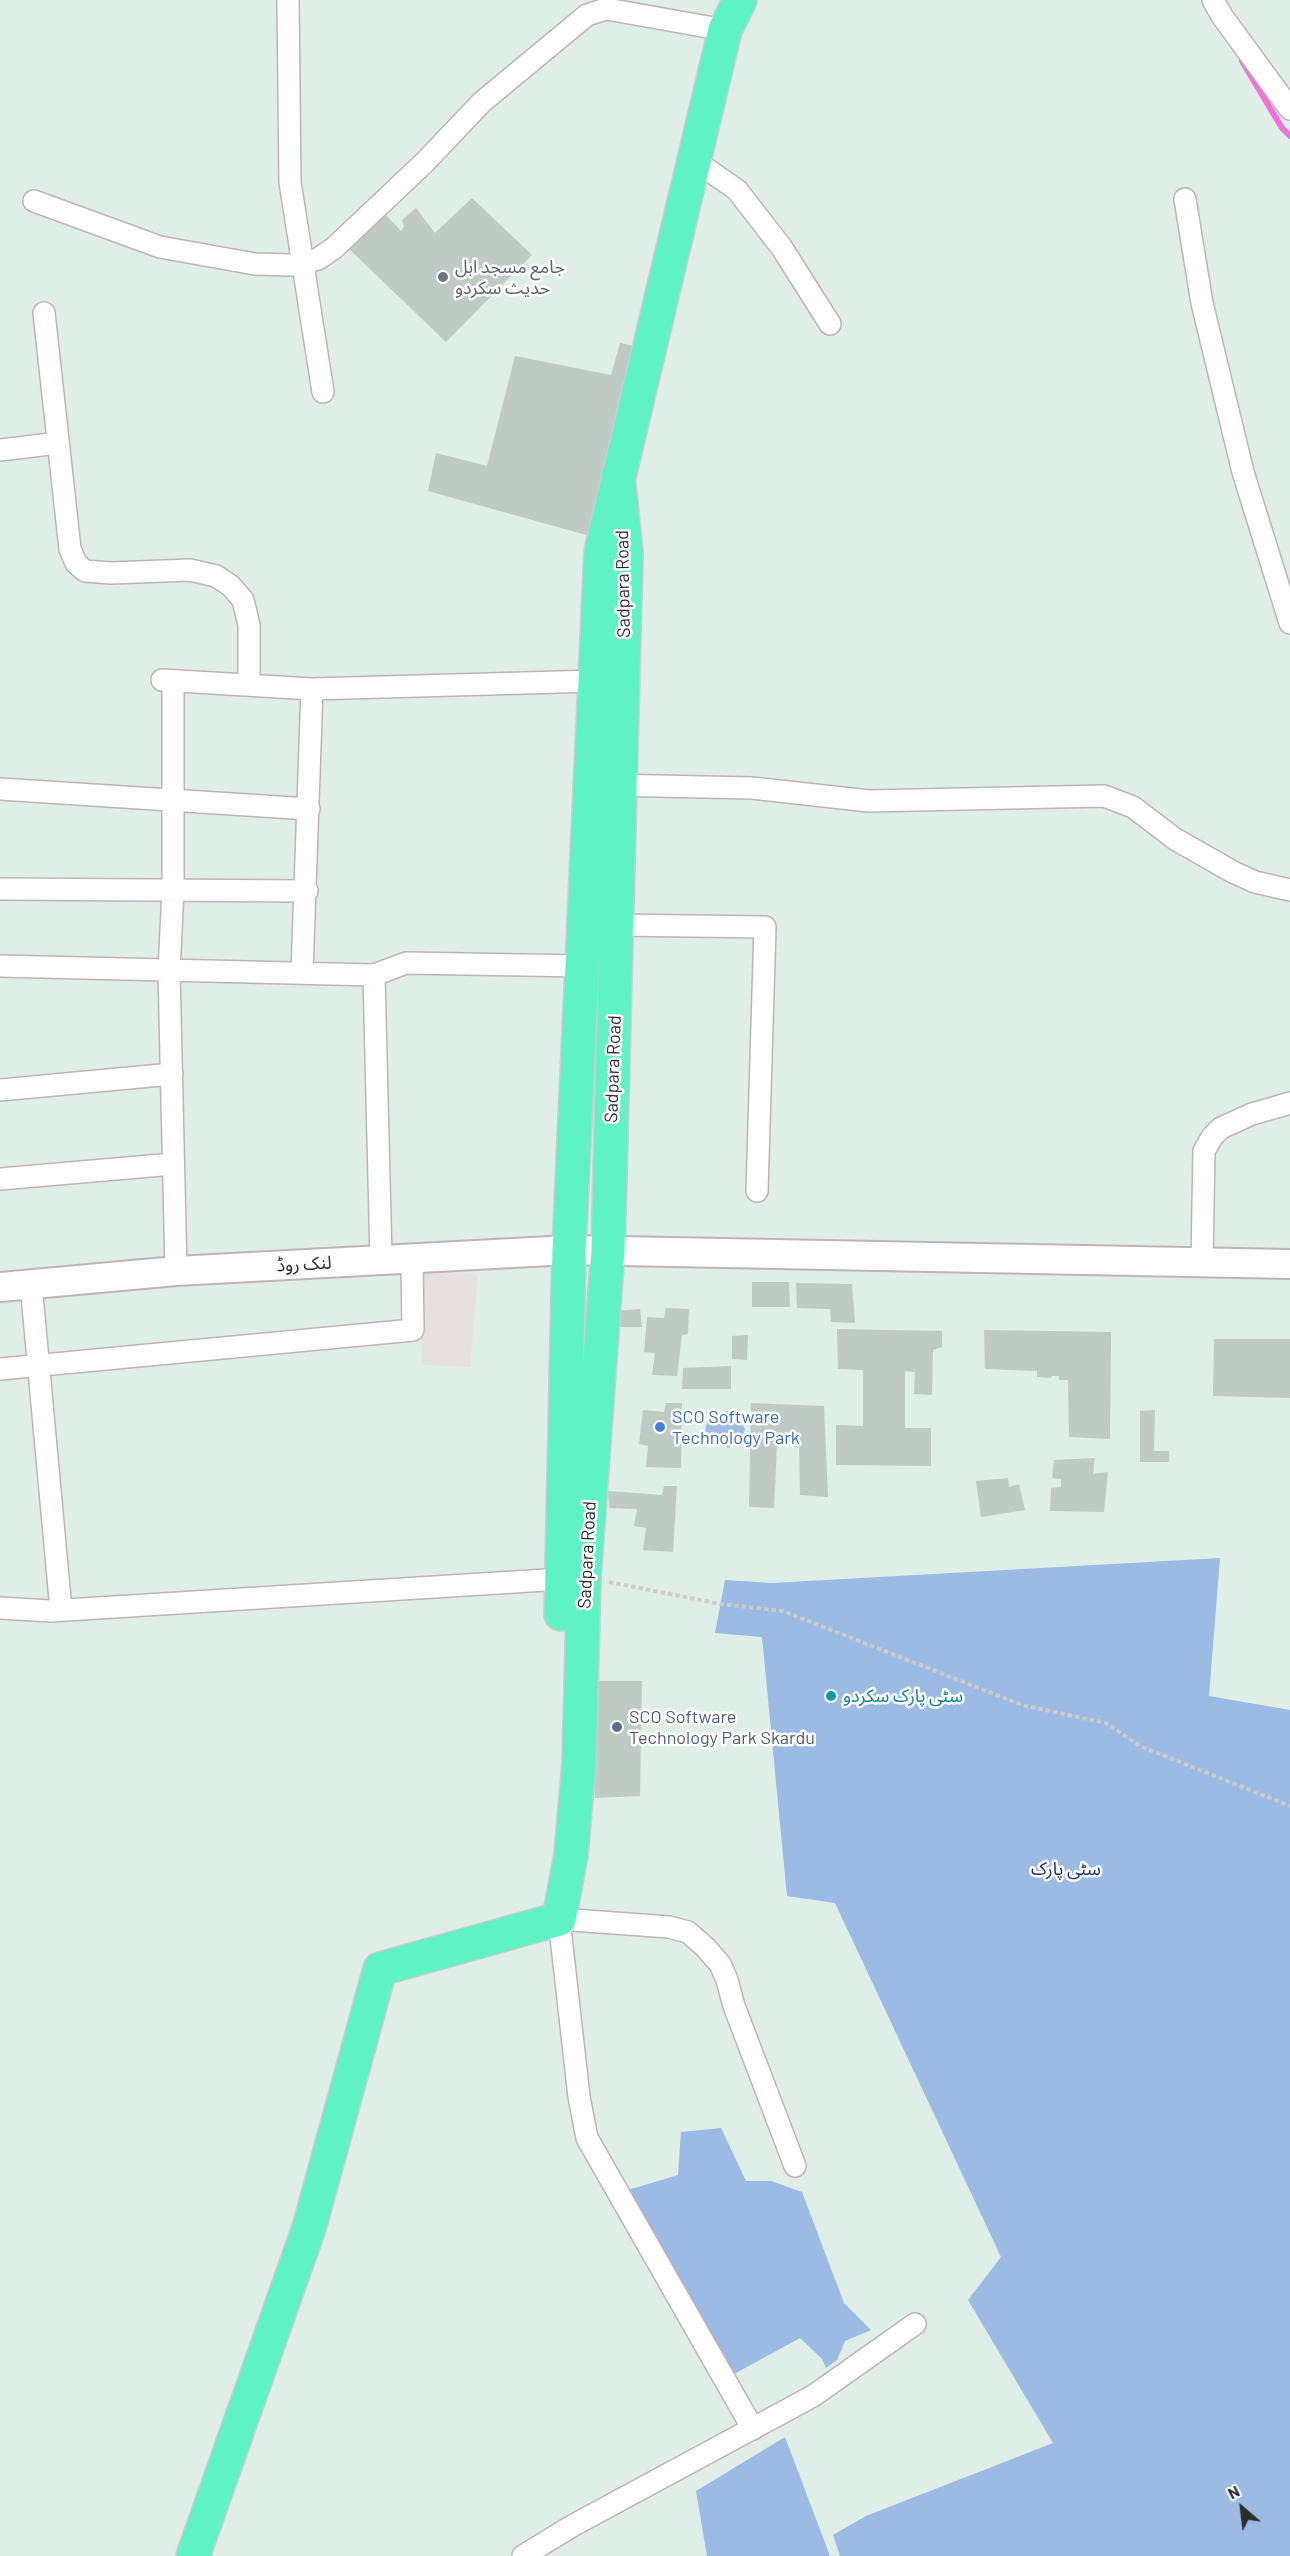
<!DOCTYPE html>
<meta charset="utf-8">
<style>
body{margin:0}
#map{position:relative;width:1290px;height:2556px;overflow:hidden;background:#dfeee6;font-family:Barlow,sans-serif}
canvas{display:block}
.north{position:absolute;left:1212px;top:2478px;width:60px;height:60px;-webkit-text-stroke:4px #fff;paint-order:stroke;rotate:332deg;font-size:16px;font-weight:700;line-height:24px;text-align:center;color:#2c2c2c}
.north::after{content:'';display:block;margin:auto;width:21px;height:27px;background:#2c2c2c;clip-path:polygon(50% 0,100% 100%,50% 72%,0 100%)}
</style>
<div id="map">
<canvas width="1290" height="2556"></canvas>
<div class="north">N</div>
</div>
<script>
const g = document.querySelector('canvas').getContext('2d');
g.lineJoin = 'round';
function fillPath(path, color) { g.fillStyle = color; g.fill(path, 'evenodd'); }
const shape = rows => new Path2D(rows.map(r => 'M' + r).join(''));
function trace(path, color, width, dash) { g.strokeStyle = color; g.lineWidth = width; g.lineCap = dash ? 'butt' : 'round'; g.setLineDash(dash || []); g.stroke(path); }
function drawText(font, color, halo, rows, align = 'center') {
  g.font = font + ' Barlow,"Noto Sans Arabic",sans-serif'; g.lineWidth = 5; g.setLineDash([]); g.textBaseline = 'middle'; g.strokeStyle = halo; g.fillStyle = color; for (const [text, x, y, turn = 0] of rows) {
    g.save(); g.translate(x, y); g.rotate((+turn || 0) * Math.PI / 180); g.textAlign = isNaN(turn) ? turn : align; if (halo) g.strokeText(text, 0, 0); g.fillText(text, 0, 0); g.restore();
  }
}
const industrial = shape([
 [421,1271,478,1274,470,1367,422,1365]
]);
const green = shape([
 [733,1410,745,1429,741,1441,728,1448,721,1438,705,1431,709,1415],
 [1220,1558,1209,1696,1290,1710,1290,2556,840,2556,833,2535,866,2516,1053,2443,968,2300,1001,2257,835,1903,787,1896,762,1637,715,1633,725,1580,772,1583],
 [721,2128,746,2181,771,2181,802,2192,844,2303,871,2330,845,2341,837,2360,826,2368,822,2359,800,2338,734,2374,628,2190,678,2175,681,2132],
 [785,2437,830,2556,707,2556,696,2491]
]);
const stream = shape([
 [1242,61,1282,128,1290,136]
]);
const building = shape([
 [472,198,532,255,446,342,348,248,384,213,401,231,404,226,402,220,416,208,435,233],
 [620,343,644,348,597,538,428,491,436,453,487,466,515,356,611,375],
 [752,1282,789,1282,790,1307,752,1307],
 [796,1283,852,1284,855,1323,831,1322,830,1309,797,1308],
 [666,1308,689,1309,688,1334,682,1335,677,1376,652,1375,655,1353,644,1352,647,1317,664,1318],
 [640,1309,642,1327,614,1327,615,1311],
 [837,1329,942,1331,942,1347,933,1350,932,1395,914,1394,915,1372,905,1371,905,1428,931,1428,931,1466,836,1465,836,1425,863,1426,863,1370,838,1369],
 [984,1330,1111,1332,1110,1439,1069,1437,1068,1380,1059,1380,1059,1376,1052,1376,1051,1378,1037,1377,1037,1371,985,1369],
 [748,1335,747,1360,732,1359,732,1336],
 [1214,1339,1290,1339,1290,1398,1213,1396],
 [731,1366,731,1389,682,1389,683,1368],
 [666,1403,682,1403,681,1468,646,1467,648,1446,639,1444,643,1410,664,1412],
 [751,1403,824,1406,828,1497,800,1495,799,1447,777,1445,774,1508,749,1507],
 [1155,1410,1154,1451,1169,1451,1169,1462,1140,1462,1140,1411],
 [1095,1458,1093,1474,1108,1472,1104,1512,1050,1511,1051,1488,1061,1487,1061,1479,1052,1478,1054,1460],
 [1008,1478,1009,1487,1019,1484,1025,1510,981,1517,976,1481],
 [664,1486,677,1486,673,1552,643,1550,646,1528,634,1526,637,1509,609,1508,608,1491,662,1495],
 [594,1681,642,1681,640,1796,595,1798]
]);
const path = shape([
 [609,1582,721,1604,783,1611,1022,1705,1106,1723,1140,1746,1290,1806]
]);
const street = shape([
 [288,0,290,182,323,392],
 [1213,0,1222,16,1290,109],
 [694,160,737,190,782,248,830,324],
 [1185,199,1202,303,1243,472,1290,623],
 [34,201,160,247,255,264,289,265,304,263,318,259,334,248,424,163,482,102,587,15,606,9,618,11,725,30],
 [44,313,70,549,76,563,85,571,111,573,190,570,216,576,231,586,243,600,249,625,249,685],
 [0,450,58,443],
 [162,680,312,689,595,681],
 [173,681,173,890,169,971,176,1271],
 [608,785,752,788,869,801,1104,796,1133,807,1175,839,1233,872,1255,882,1290,890],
 [0,789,309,809],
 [0,889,307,891],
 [617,925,765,927,757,1191],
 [0,966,374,975,381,1260],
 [302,973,312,689],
 [374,975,406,963,582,966],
 [0,1090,172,1074],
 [0,1179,173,1164],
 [1202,1263,1204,1151,1212,1137,1221,1128,1252,1114,1290,1103],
 [31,1284,61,1610],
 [0,1369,413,1330,412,1258],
 [0,1608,50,1611,562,1579],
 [753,2429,587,2138,579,2097,559,1919,669,1927,688,1932,705,1947,720,1964,727,1980,734,2006,795,2166],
 [523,2556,572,2526,813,2396,915,2324]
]);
const secondary = shape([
 [0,1287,176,1271,569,1250,1290,1264]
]);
const primary = shape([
 [561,1614,569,1250,601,552,725,30,740,0],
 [193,2556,309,2228,380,1969,559,1919,571,1855,579,1764,584,1577,608,1250,626,553,618,477]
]);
const markers = [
 [443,277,6,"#6b7280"],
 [660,1427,6,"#3f7fe0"],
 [831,1696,6,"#0f9aa8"],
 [617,1727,6,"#5c6f8a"]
];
const worshipNames = [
 ["جامع مسجد اہل",455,267],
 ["حدیث سکردو",455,288]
];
const streetNames = [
 ["Sadpara Road",623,584,-91],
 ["Sadpara Road",613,1069,-88],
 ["لنک روڈ",304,1264,-3],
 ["Sadpara Road",587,1555,-87]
];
const shopNames = [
 ["SCO Software",672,1417],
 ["Technology Park",672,1438]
];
const cultureNames = [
 ["سٹی پارک سکردو",843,1696]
];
const serviceNames = [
 ["SCO Software",629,1717],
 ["Technology Park Skardu",629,1738]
];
const parkNames = [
 ["سٹی پارک",1066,1869]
];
fillPath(industrial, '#e6e1df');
fillPath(green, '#9bbae4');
trace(stream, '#f071d8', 6);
fillPath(building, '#becac3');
trace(street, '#c0b2b6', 24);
trace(secondary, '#c0b2b6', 32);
trace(primary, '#ccc', 36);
trace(path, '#ccc', 4, [4.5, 3]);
trace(street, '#fff', 21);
trace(secondary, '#fff', 28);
trace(primary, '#5ff2c4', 33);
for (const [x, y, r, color] of markers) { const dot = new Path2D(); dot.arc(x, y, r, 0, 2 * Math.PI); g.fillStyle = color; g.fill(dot); trace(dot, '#fff', 2); }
drawText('18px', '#5b616d', '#fff', worshipNames, 'left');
drawText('18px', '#2c2c2c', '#fff', streetNames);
drawText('18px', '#366cbe', '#fff', shopNames, 'left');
drawText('18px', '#0d838f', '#fff', cultureNames, 'left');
drawText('18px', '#4e5e75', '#fff', serviceNames, 'left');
drawText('18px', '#1a316b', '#fff', parkNames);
</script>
